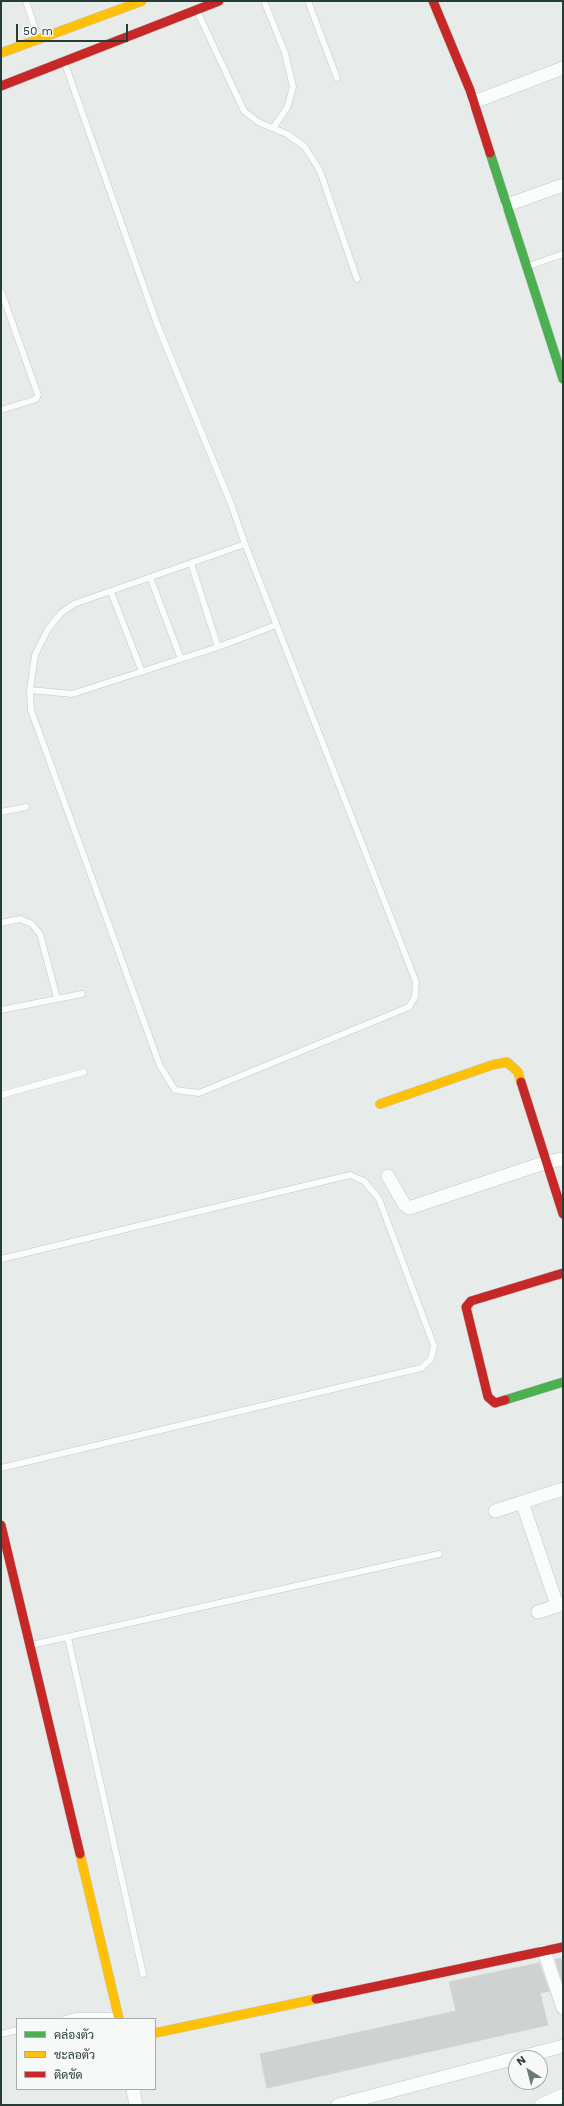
<!DOCTYPE html>
<meta charset="utf-8">
<style>
body{margin:0}
#map{position:relative;width:564px;height:2106px;overflow:hidden;background:#e7ebe9;font-family:"Work Sans",Sarabun,sans-serif}
canvas{display:block}
.frame{position:absolute;inset:0;border:2px solid #263d37;pointer-events:none}
.legend{position:absolute;left:16px;top:2018px;width:140px;height:72px;box-sizing:border-box;background:#f6f9f8;border:1px solid #a3aeab;margin:0;padding:5px 7px;list-style:none;font-size:12px;color:#263d37}
.legend li{display:flex;align-items:center;gap:8px;height:20px}
.legend b{width:20px;border:1px solid #a3aeab}
.north{position:absolute;left:508px;top:2050px;width:40px;height:40px;box-sizing:border-box;background:#f6f9f8;border:1px solid #a3aeab;border-radius:50%;rotate:324deg;font-size:11px;font-weight:700;line-height:16px;text-align:center;color:#263d37}
.north::after{content:'';display:block;margin:auto;width:14px;height:18px;background:#6a7a75;clip-path:polygon(50% 0,100% 100%,50% 72%,0 100%)}
.scale{position:absolute;left:16px;top:24px;width:112px;height:18px;box-sizing:border-box;border:2px solid #263d37;border-top:0;padding-left:5px;font-size:12px;line-height:14px;white-space:nowrap;color:#263d37;-webkit-text-stroke:3px #f6f9f8;paint-order:stroke}
</style>
<div id="map">
<canvas width="564" height="2106"></canvas>
<div class="frame"></div>
<ul class="legend">
<li><b style="height:5px;background:#4caf50"></b>คล่องตัว</li>
<li><b style="height:5px;background:#ffc107"></b>ชะลอตัว</li>
<li><b style="height:5px;background:#c62828"></b>ติดขัด</li>
</ul>
<div class="north">N</div>
<div class="scale">50 m</div>
</div>
<script>
const g = document.querySelector('canvas').getContext('2d');
g.lineJoin = 'round';
function fillPath(path, color) { g.fillStyle = color; g.fill(path, 'evenodd'); }
const shape = rows => new Path2D(rows.map(r => 'M' + r).join(''));
function trace(path, color, width, dash) { g.strokeStyle = color; g.lineWidth = width; g.lineCap = dash ? 'butt' : 'round'; g.setLineDash(dash || []); g.stroke(path); }
const building = shape([
 [563,1958,563,1983,555,1959,563,1958],
 [539,1963,549,1991,540,1993,548,2025,267,2088,260,2054,456,2011,449,1982,539,1963]
]);
const lane = shape([
 [26,1,38,38],
 [264,1,285,53,293,87,287,108,273,128],
 [308,1,337,78],
 [198,13,244,111,258,122,287,134,305,147,320,171,357,279],
 [65,64,157,324,231,504,245,544,74,604,61,613,48,629,35,655,30,690,31,710,160,1066,175,1090,199,1093,409,1007,415,997,416,982,245,544],
 [529,266,563,254],
 [1,291,38,395,36,399,27,402,1,410],
 [191,563,218,647],
 [150,577,181,659],
 [111,592,142,672],
 [30,690,72,694,218,647,276,625],
 [1,812,26,807],
 [1,923,20,919,32,924,40,934,57,998],
 [1,1010,82,994],
 [1,1095,84,1072],
 [1,1259,350,1175,364,1181,379,1199,434,1346,431,1359,421,1368,1,1468],
 [68,1638,143,1974],
 [31,1645,439,1554],
 [65,2019,76,2016,117,2016],
 [1,2034,17,2030]
]);
const street = shape([
 [474,102,563,68],
 [507,205,563,185],
 [388,1176,404,1204,409,1208,547,1162,563,1159],
 [522,1502,557,1605],
 [495,1511,563,1489],
 [538,1612,563,1604],
 [544,1951,563,2008],
 [518,2058,563,2046],
 [133,2089,136,2105],
 [338,2105,516,2058],
 [541,2105,563,2095]
]);
const fast = shape([
 [490,153,563,379],
 [505,1400,563,1382]
]);
const slow = shape([
 [1,53,142,1],
 [380,1104,492,1065,507,1062,518,1072,521,1082],
 [80,1854,119,2019],
 [155,2033,316,1999]
]);
const jam = shape([
 [433,1,470,90,490,153],
 [1,86,219,1],
 [521,1082,563,1214],
 [505,1400,495,1403,488,1397,466,1307,471,1301,563,1273],
 [1,1525,80,1854],
 [316,1999,563,1947]
]);
fillPath(building, '#ced2d1');
trace(building, '#d0d4d2', 1);
trace(lane, '#c4c8c6', 7);
trace(street, '#c4c8c6', 14);
trace(fast, '#c4c9c7', 10);
trace(slow, '#c4c9c7', 10);
trace(jam, '#c4c9c7', 10);
trace(lane, '#fbfcfc', 6);
trace(street, '#fbfcfc', 13);
trace(fast, '#4caf50', 9);
trace(slow, '#ffc107', 9);
trace(jam, '#c62828', 9);
</script>
